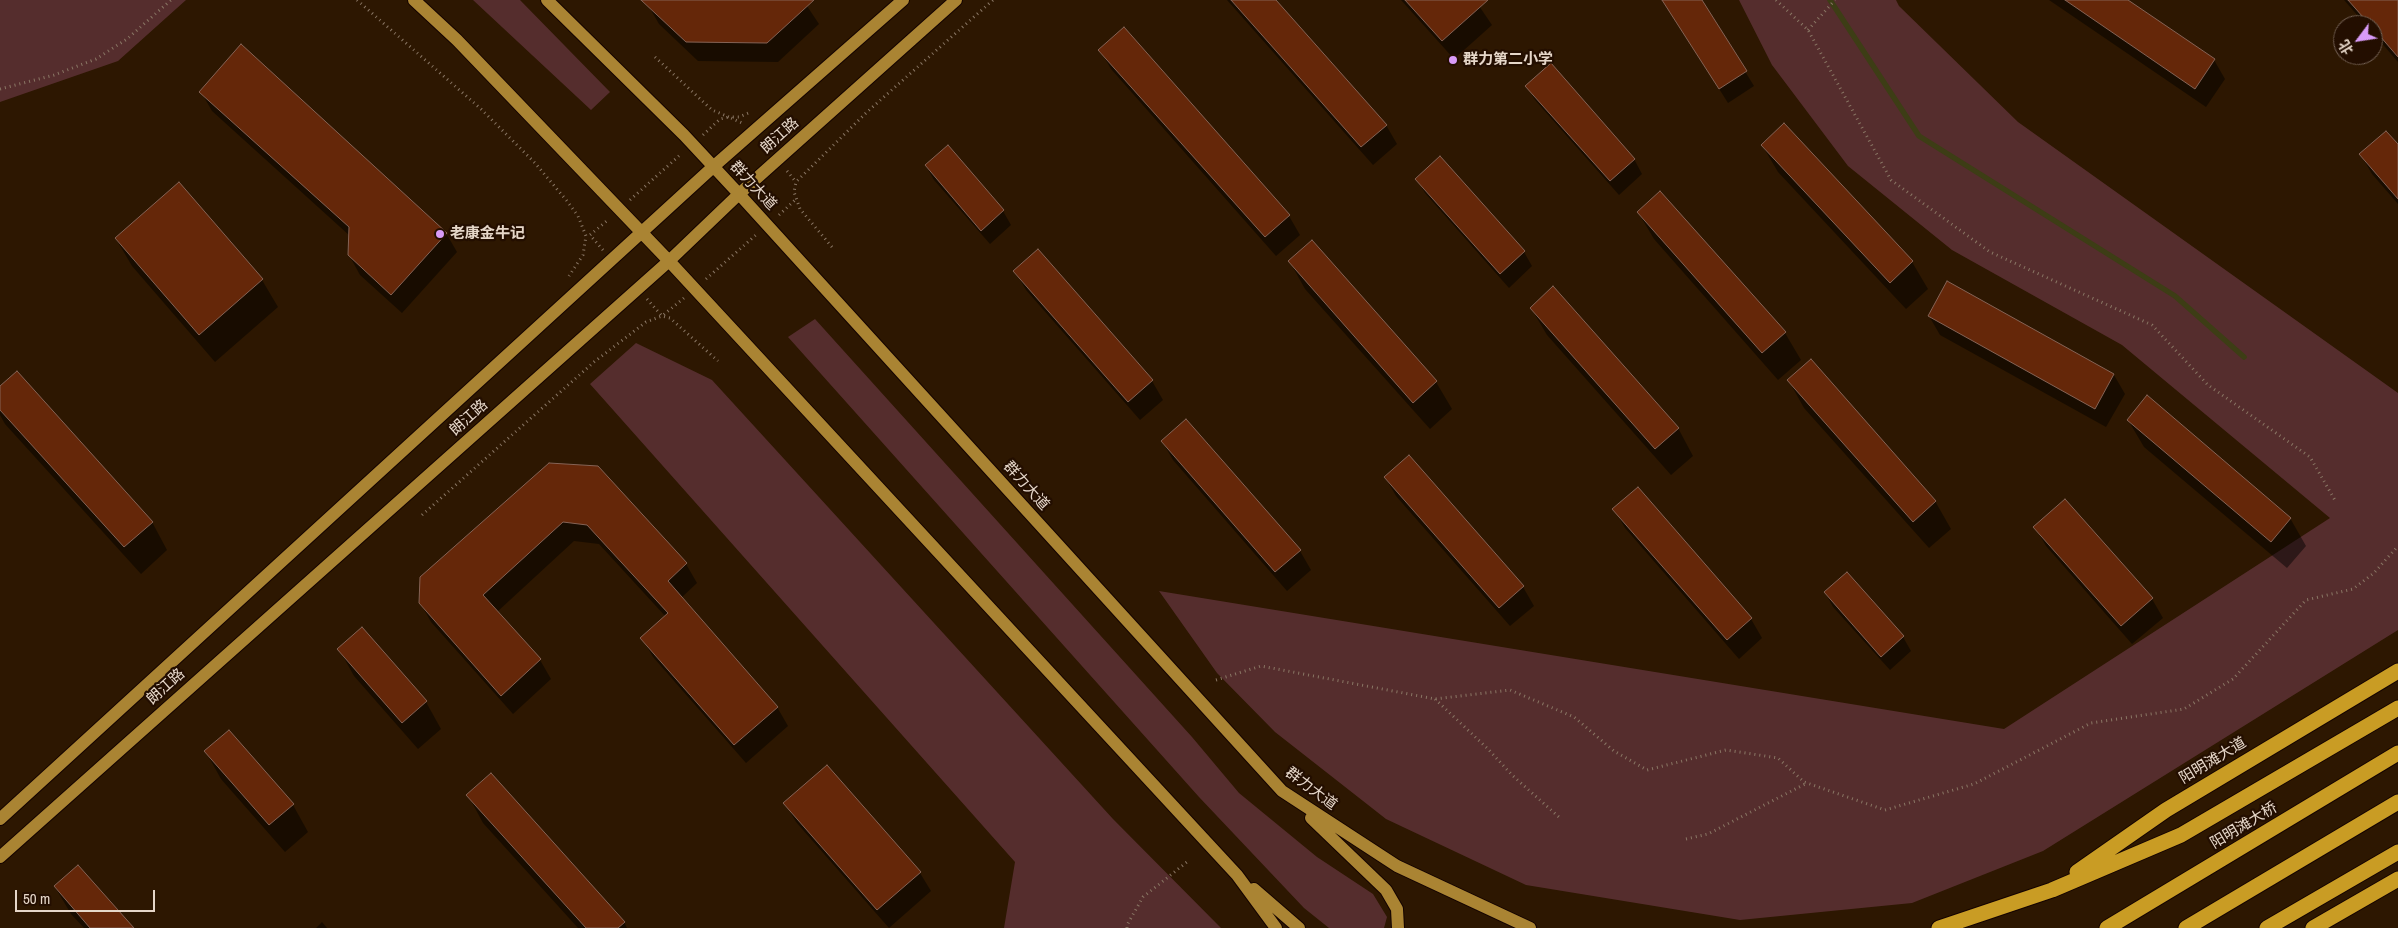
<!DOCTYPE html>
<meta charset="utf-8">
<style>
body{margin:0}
#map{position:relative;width:2398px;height:928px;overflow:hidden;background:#2d1701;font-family:"Archivo Narrow","Noto Sans SC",sans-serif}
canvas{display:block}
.north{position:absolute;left:2333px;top:15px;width:50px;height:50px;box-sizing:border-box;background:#230e00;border:1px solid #715e50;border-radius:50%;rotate:239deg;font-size:14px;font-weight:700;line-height:20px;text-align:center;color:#e6d7c9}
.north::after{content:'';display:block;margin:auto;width:18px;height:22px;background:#d89bf8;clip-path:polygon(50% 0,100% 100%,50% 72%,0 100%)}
.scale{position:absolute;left:15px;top:890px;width:140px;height:22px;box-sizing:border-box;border:2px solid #e6d7c9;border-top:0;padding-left:6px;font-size:15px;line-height:18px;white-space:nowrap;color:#e6d7c9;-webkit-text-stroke:4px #230e00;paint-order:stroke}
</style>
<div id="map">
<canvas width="2398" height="928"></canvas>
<div class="north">北</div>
<div class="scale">50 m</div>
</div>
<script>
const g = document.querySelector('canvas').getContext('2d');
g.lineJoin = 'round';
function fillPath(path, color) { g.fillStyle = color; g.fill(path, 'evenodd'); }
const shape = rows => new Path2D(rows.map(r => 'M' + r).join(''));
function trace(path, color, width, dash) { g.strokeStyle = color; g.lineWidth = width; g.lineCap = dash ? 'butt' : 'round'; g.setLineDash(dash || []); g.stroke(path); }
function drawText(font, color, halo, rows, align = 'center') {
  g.font = font + ' "Archivo Narrow","Noto Sans SC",sans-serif'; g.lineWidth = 4.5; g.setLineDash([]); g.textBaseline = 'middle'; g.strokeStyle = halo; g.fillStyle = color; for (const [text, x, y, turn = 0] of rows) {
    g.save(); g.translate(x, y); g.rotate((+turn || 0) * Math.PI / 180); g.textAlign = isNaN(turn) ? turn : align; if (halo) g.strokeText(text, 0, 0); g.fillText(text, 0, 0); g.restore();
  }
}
const green = shape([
 [0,0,186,0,118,61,0,102],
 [473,0,520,0,610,92,591,110],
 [1739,0,1896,0,1899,6,2018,122,2398,393,2398,630,2043,851,1912,903,1740,920,1526,885,1386,819,1275,732,1217,673,1159,591,2004,729,2330,518,2122,345,1952,250,1848,166,1772,65],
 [815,319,1192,737,1239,793,1317,857,1373,894,1387,917,1384,928,1329,928,1304,908,1199,797,788,337],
 [636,343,712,380,1113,819,1221,928,1004,928,1015,862,590,384]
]);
const shadow = shape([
 [653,0,803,0,819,24,778,62,698,61,659,24,648,5],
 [1227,0,1275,0,1386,125,1397,144,1373,165],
 [1401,0,1475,0,1492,25,1454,59],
 [1663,0,1701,0,1754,86,1728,103],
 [2049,0,2126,0,2214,60,2225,79,2206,107],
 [2344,0,2394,0,2398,5,2398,62,2373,33,2373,25,2366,25],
 [1100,50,1289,216,1300,235,1276,256,1111,69],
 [1527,86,1634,159,1642,174,1619,195,1535,100],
 [201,92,446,233,457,252,402,313,360,275,349,255,350,236,212,111],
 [1762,145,1912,262,1928,289,1906,309,1778,172],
 [2398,146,2398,204,2372,174,2361,155],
 [948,147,1003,211,1011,225,990,244,934,180,926,166],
 [1440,158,1524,252,1532,266,1509,288,1425,193,1417,179],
 [1638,212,1785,333,1801,360,1778,380,1654,239],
 [116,239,262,280,278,307,215,362,132,266],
 [1311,242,1436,382,1452,409,1430,429,1305,289,1290,262],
 [1038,250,1152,381,1163,400,1140,420,1026,290,1015,271],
 [1531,308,1678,428,1693,456,1671,475,1547,335],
 [1929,316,2114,375,2125,394,2106,427,1940,335],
 [1789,381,1935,501,1951,529,1929,548,1804,408],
 [0,387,152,522,167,550,141,574,5,424,0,415],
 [2128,420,2290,518,2306,546,2287,568,2144,447],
 [1162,441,1300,551,1311,570,1287,591,1173,460],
 [598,467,686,564,697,583,681,598,777,707,788,726,746,763,653,657,642,638,666,617,599,544,574,541,497,612,540,660,551,679,513,714,431,622,420,602],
 [1385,477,1523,587,1534,606,1510,626,1396,496],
 [1638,489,1751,619,1762,638,1739,659,1625,528,1614,509],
 [2035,527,2152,599,2163,618,2132,644,2046,546],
 [1825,592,1903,637,1911,651,1890,670,1833,607],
 [339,649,426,702,441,729,418,749,354,676],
 [206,752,293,805,308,832,285,852,221,779],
 [468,795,624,922,627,928,578,928,483,823],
 [785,803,920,873,931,891,889,928,796,822],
 [55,887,132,928,84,928,71,914],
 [322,922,327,928,316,928]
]);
const stream = shape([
 [1830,0,1919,136,2175,296,2244,357]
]);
const building = shape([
 [641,0,814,0,767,43,686,42,641,0],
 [1231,0,1276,0,1387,125,1361,147,1231,0],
 [1405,0,1488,0,1442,41,1405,0],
 [1662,0,1702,0,1747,71,1719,89,1662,0],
 [2065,0,2128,0,2215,59,2195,89,2065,0],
 [2348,0,2398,0,2398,57,2373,28,2373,25,2370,25,2348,0],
 [1124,27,1290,215,1265,237,1098,50,1124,27],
 [241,44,447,233,391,295,348,255,349,227,199,92,241,44],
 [1551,63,1635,159,1610,181,1525,86,1551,63],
 [1784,123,1913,261,1890,283,1761,145,1784,123],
 [2386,131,2398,144,2398,199,2359,154,2386,131],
 [948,145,1004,210,981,231,925,165,948,145],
 [1440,156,1525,251,1500,274,1415,179,1440,156],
 [179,182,263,279,199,335,115,238,179,182],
 [1660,191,1786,332,1762,353,1637,212,1660,191],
 [1312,240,1437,381,1413,403,1288,261,1312,240],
 [1038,249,1153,380,1128,402,1013,271,1038,249],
 [1947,281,2114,374,2095,409,1928,316,1947,281],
 [1553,286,1679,428,1655,449,1530,308,1553,286],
 [1811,359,1936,501,1913,522,1787,380,1811,359],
 [17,371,153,522,124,547,0,410,0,386,17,371],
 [2147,395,2291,518,2271,542,2127,420,2147,395],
 [1186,419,1301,550,1275,572,1161,441,1186,419],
 [1409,455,1524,586,1499,608,1384,477,1409,455],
 [549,463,598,466,687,563,668,581,778,707,734,745,640,638,668,613,587,525,563,522,483,595,541,659,501,696,419,603,420,577,549,463],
 [1638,487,1752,618,1727,640,1612,509,1638,487],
 [2065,499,2153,598,2121,626,2033,527,2065,499],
 [1847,572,1904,636,1881,657,1824,592,1847,572],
 [362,627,427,701,402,723,337,649,362,627],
 [229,730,294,804,269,825,204,751,229,730],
 [827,765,921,872,877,910,783,803,827,765],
 [491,773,625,922,618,928,586,928,466,795,491,773],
 [78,865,134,928,90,928,54,886,78,865]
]);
const path = shape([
 [357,0,481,109,535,163,567,201,578,216,586,236,583,255,569,276],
 [1776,0,1808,30,1891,180,1990,252,2152,325,2208,385,2310,457,2336,502],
 [1808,30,1835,0],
 [655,57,712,110,729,117,739,117,751,112],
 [0,89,54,75,96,59,127,39,171,0],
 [703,135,720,119,729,117,742,123],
 [787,171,796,182],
 [630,200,681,154],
 [779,215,795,200],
 [832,247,800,209,794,192,796,182,867,112,993,0],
 [603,250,590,235,609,219],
 [706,279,757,234],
 [647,299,662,316,684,298],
 [422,515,594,362,646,322,662,316,670,318,718,361],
 [1216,680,1261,666,1435,699,1510,690,1574,717,1614,751,1647,770,1726,750,1778,758,1804,782,1885,810,1974,784,2091,723,2184,709,2233,679,2306,600,2353,589,2374,573,2398,546],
 [1435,699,1488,749,1512,775,1560,818],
 [1686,839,1708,834,1807,783],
 [1127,928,1127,925,1143,897,1187,862]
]);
const major = shape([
 [414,0,457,40,669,261,1237,875,1276,928],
 [547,0,684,135,739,194,1282,791,1397,866,1530,928],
 [1311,818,1386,890,1397,909,1398,928],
 [0,819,713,167,903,0],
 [0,857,669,261,739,194,956,0],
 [1254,889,1299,928]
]);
const highway = shape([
 [2077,872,2166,810,2398,671],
 [1939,928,2052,890,2181,835,2398,708],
 [2107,928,2398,753],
 [2186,928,2398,802],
 [2267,928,2398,852],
 [2313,928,2398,879]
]);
const markers = [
 [1453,60,5,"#d89bf8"],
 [440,234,5,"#d89bf8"]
];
const poiNames = [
 ["群力第二小学",1463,60],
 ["老康金牛记",450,234]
];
const streetNames = [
 ["朗江路",780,136,-42],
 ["群力大道",753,186,47],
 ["朗江路",469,418,-42],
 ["群力大道",1026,486,48],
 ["朗江路",166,687,-42],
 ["阳明滩大道",2213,761,-31],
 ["群力大道",1311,789,37],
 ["阳明滩大桥",2244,826,-31]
];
fillPath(green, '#552d2d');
fillPath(shadow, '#0007');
trace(stream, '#3d3d15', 5.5);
fillPath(building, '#652709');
trace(building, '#856355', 1);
trace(major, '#140300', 14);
trace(highway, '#140300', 17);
trace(path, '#8a7765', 3, [1, 4]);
trace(major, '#aa8433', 12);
trace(highway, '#c99c24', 15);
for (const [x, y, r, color] of markers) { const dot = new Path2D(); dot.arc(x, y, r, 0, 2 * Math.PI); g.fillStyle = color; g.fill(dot); trace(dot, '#230e00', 2); }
drawText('bold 15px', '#e6d7c9', '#230e00', poiNames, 'left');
drawText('15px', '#e6d7c9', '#230e00', streetNames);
</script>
